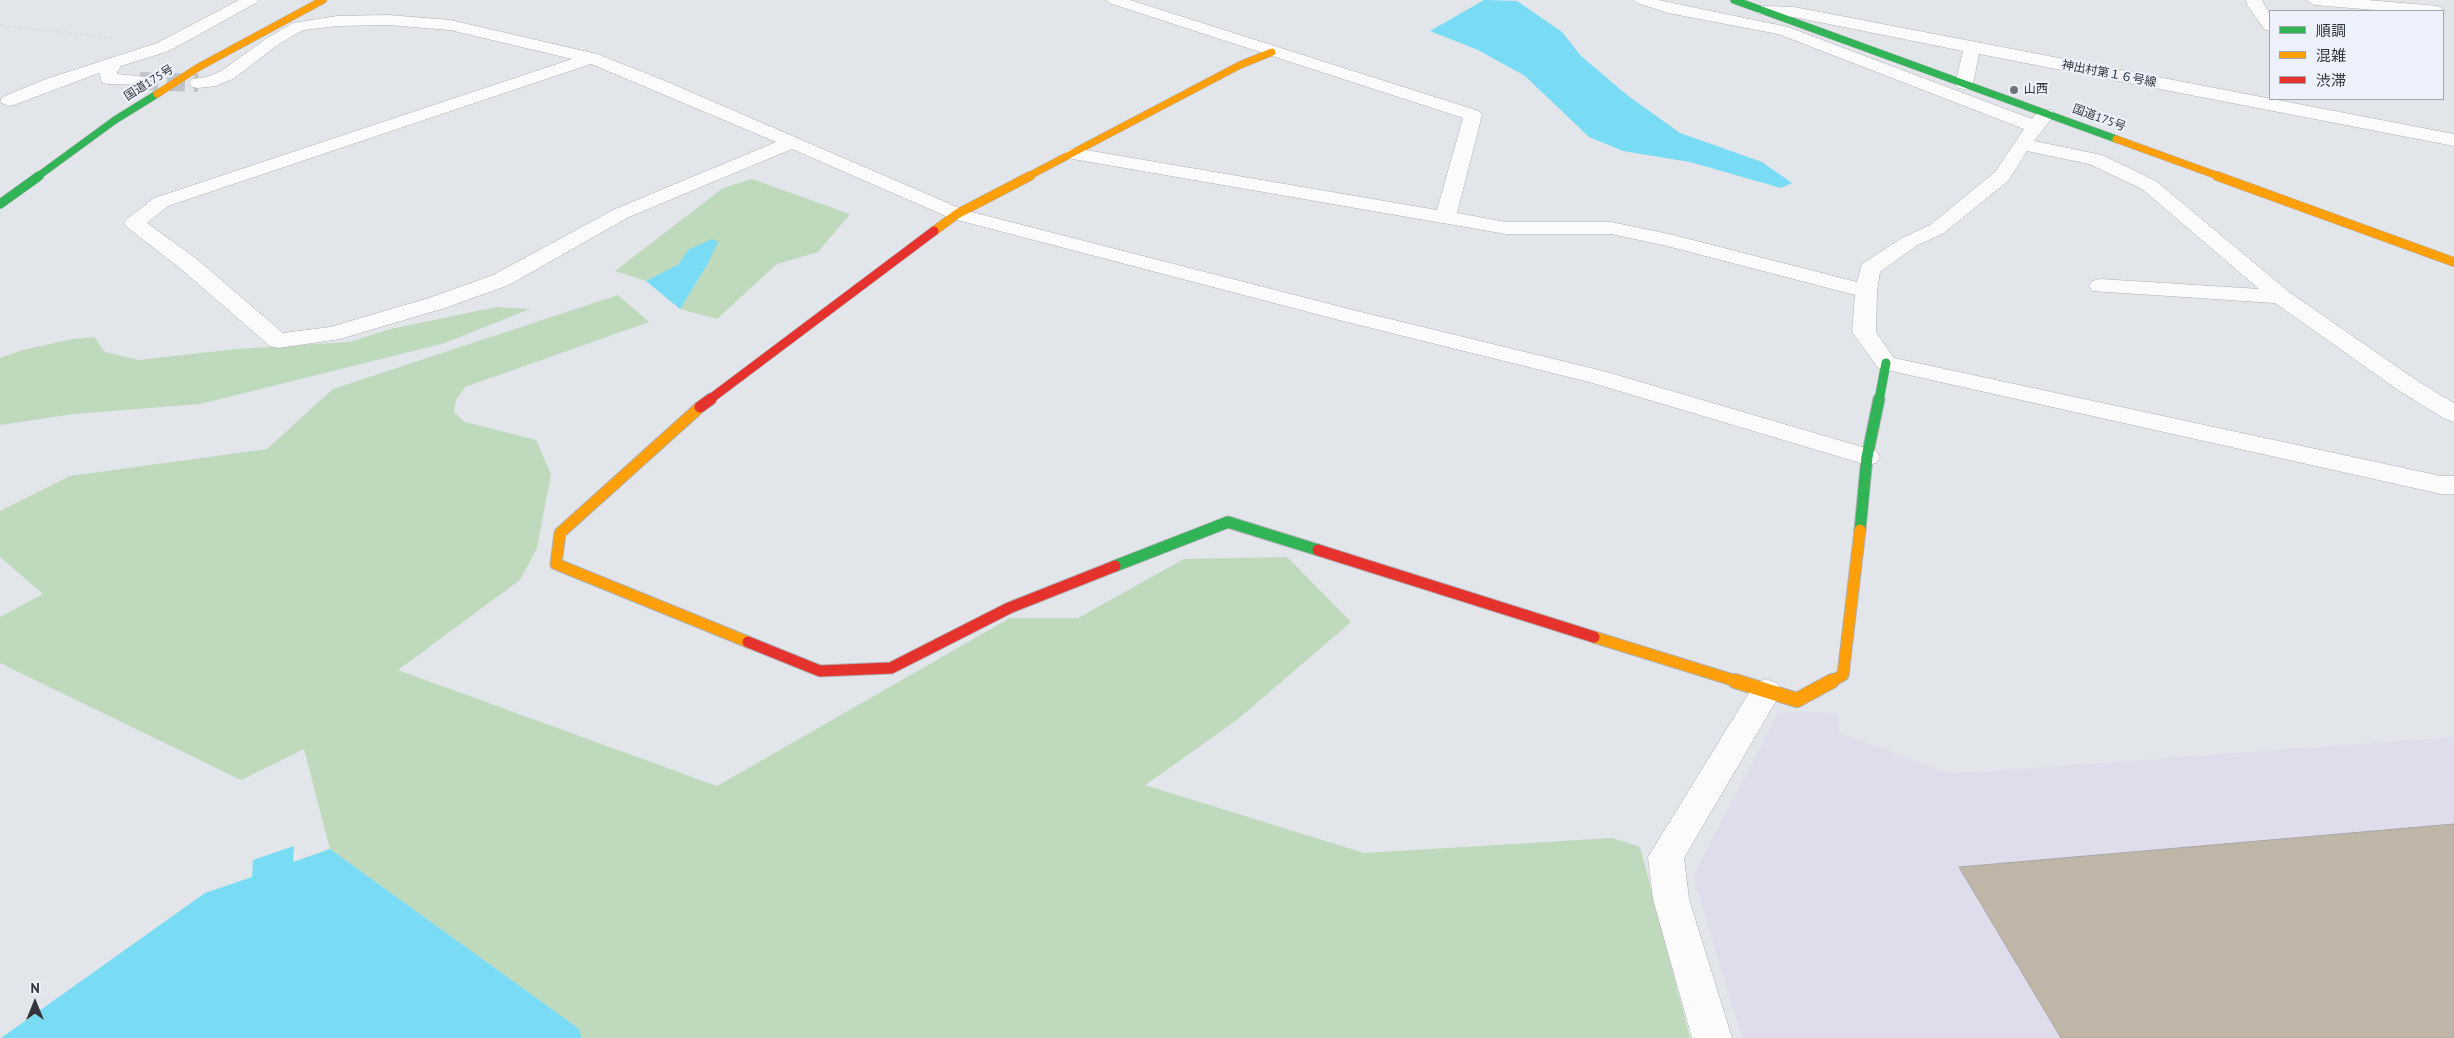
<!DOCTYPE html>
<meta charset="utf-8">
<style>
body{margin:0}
#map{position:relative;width:2454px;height:1038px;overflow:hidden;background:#e2e5ea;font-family:"PT Sans","Noto Sans JP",sans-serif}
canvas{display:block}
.legend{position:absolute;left:2269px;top:10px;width:175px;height:90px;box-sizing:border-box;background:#ecf1fc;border:1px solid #a2a5ae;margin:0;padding:6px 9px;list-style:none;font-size:15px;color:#323438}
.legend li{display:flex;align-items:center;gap:10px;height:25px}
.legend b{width:25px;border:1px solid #a2a5ae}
.north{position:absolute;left:10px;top:978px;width:50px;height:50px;-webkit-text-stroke:4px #ecf1fc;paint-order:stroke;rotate:0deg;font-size:14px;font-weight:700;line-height:20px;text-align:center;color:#323438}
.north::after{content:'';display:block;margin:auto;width:18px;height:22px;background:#323438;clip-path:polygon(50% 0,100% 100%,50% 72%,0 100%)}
</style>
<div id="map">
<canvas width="2454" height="1038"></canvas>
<ul class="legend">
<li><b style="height:6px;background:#30b455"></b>順調</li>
<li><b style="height:6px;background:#ff9f0a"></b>混雑</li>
<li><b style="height:6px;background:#e5322d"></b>渋滞</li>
</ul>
<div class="north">N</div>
</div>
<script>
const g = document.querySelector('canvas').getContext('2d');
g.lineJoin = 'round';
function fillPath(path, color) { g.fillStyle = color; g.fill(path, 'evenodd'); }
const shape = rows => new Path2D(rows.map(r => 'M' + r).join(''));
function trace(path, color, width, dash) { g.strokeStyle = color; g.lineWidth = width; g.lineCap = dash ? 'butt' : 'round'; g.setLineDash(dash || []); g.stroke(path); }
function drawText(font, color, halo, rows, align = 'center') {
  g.font = font + ' "PT Sans","Noto Sans JP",sans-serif'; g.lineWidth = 4.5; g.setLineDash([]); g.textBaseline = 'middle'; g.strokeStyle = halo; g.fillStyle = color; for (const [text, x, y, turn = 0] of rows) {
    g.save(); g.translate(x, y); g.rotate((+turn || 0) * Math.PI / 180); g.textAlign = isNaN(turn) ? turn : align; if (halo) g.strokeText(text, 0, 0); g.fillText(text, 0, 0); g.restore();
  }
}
const industrial = shape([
 [1779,711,1837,713,1840,733,1951,774,2454,737,2454,1038,1742,1038,1693,876]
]);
const green = shape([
 [752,179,850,214,818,252,777,264,717,319,680,309,707,265,688,250,679,264,646,281,615,271,723,188],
 [618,295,649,322,465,387,456,400,454,412,465,422,536,440,551,474,537,548,520,580,398,670,717,786,1010,618,1078,618,1184,559,1287,557,1351,622,1237,720,1145,785,1364,853,1612,838,1640,847,1690,1038,582,1038,578,1028,330,849,304,749,241,780,0,663,0,617,43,594,0,557,0,511,70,476,267,449,333,389],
 [496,307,530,309,445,343,200,404,74,414,0,425,0,358,23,350,72,339,94,337,105,352,139,360,236,349,349,342,391,329]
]);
const water = shape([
 [1484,0,1517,1,1562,32,1581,56,1627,95,1680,133,1762,162,1792,183,1781,188,1690,162,1623,151,1589,137,1525,76,1478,50,1430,31],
 [712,239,718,242,707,265,680,309,646,281,679,264,688,250],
 [294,846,293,862,330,849,578,1028,582,1038,1,1038,205,893,252,877,253,860]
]);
const building = shape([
 [2454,824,2454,1038,2061,1038,1959,867,2454,824]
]);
const streetTunnel = shape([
 [140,81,198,83]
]);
const path = shape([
 [0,25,113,38]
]);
const street = shape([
 [239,0,259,0,256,3,169,51,121,66,117,72,117,74,146,77,149,81,146,85,108,84,102,83,99,73,14,105,8,106,0,102,2,97,46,79,157,43,239,0],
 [1106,0,1130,0,1479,111,1482,115,1457,213,1506,222,1611,222,1669,234,1857,282,1862,264,1902,238,1930,225,1995,172,2024,129,1778,34,1668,13,1637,3,1634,0,1658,0,1788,27,2032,119,2040,110,2052,110,2055,114,2034,141,2102,155,2156,181,2289,292,2419,382,2454,403,2454,422,2445,419,2401,392,2275,303,2092,291,2089,286,2092,281,2100,279,2259,289,2142,189,2089,164,2027,151,2009,180,1944,233,1916,246,1880,272,1877,291,1876,332,1894,358,2441,476,2454,476,2454,494,2441,494,1878,368,1852,332,1855,295,1667,246,1611,234,1506,234,1067,158,1064,154,1067,150,1074,148,1437,210,1463,118,1109,3,1106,0],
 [2246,0,2262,0,2270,15,2270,31,2264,29,2247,5,2246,0],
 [2306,0,2367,0,2438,6,2446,11,2443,15,2443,11,2388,11,2314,5,2306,0],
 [1764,6,1794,7,2454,134,2454,146,1979,54,1973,84,1970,88,1964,89,1958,88,1955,84,1963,51,1794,17,1758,14,1756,11,1758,8,1764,6],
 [388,15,450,20,597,54,663,80,964,210,1353,310,1607,372,1876,451,1880,457,1876,463,1867,465,1589,382,1339,320,950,218,792,149,629,217,509,285,445,308,340,339,278,348,270,346,182,270,127,227,124,223,127,219,154,198,572,59,450,30,388,25,337,26,303,30,279,44,233,79,216,86,198,88,192,87,189,83,192,79,207,77,221,71,267,38,293,23,337,16,388,15],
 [591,64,776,142,615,209,493,275,429,298,330,327,283,333,198,260,147,223,168,206,591,64],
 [1766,679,1777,683,1782,691,1684,858,1689,899,1732,1038,1692,1038,1653,899,1648,857,1755,683,1766,679]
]);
const fastFar2 = shape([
 [1734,0,2116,139],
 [37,177,115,120,157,94]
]);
const fastFar1 = shape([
 [0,204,39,176],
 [1879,400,1886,363]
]);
const fast = shape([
 [1860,530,1867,457,1879,399],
 [1115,566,1228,522,1318,550]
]);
const slowFar3 = shape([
 [157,94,199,67,323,0],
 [2116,139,2221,177],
 [1027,177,1240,65,1272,52]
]);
const slowFar2 = shape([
 [2217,176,2454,262],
 [934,231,957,214,1030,176]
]);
const slowFar1 = shape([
 [700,407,560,533,556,564,748,642],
 [1594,637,1739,682],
 [1830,682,1843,675,1860,530]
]);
const slow = shape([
 [1735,681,1797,700,1832,681]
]);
const jamFar1 = shape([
 [709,400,934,231]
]);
const jam = shape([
 [700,407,711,399],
 [1318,550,1594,637],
 [748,642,820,671,891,668,1009,608,1115,566]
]);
const markers = [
 [2014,90,5,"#707276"]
];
const farStreetnames = [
 ["神出村第１６号線",2109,74,11],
 ["国道175号",149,83,-32],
 ["国道175号",2099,118,20]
];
const farPoinames = [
 ["山西",2024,90]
];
fillPath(industrial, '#dfddeb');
fillPath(green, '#bfd9bd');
fillPath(water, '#79dbf4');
fillPath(building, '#bfb6a7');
trace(building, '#a8a8a9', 1);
trace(streetTunnel, '#bfc2c6', 18, [18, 9]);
trace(street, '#aeb0b4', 1);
trace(fastFar2, '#aeb0b4', 8);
trace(fastFar1, '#aeb0b4', 10);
trace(fast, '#aeb0b4', 13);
trace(slowFar3, '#aeb0b4', 8);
trace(slowFar2, '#aeb0b4', 10);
trace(slowFar1, '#aeb0b4', 13);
trace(slow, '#aeb0b4', 16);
trace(jamFar1, '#aeb0b4', 10);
trace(jam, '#aeb0b4', 13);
trace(path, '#c2c4c5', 2, [0.5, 2.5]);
fillPath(street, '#fbfbfc');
trace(fastFar2, '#30b455', 7);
trace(fastFar1, '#30b455', 9);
trace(fast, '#30b455', 11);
trace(slowFar3, '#ff9f0a', 7);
trace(slowFar2, '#ff9f0a', 9);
trace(slowFar1, '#ff9f0a', 11);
trace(slow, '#ff9f0a', 14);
trace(jamFar1, '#e5322d', 9);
trace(jam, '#e5322d', 11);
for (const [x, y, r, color] of markers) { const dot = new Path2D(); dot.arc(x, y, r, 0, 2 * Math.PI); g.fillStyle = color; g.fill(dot); trace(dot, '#ecf1fc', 2); }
drawText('12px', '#323438', '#ecf1fc', farStreetnames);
drawText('12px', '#323438', '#ecf1fc', farPoinames, 'left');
</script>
